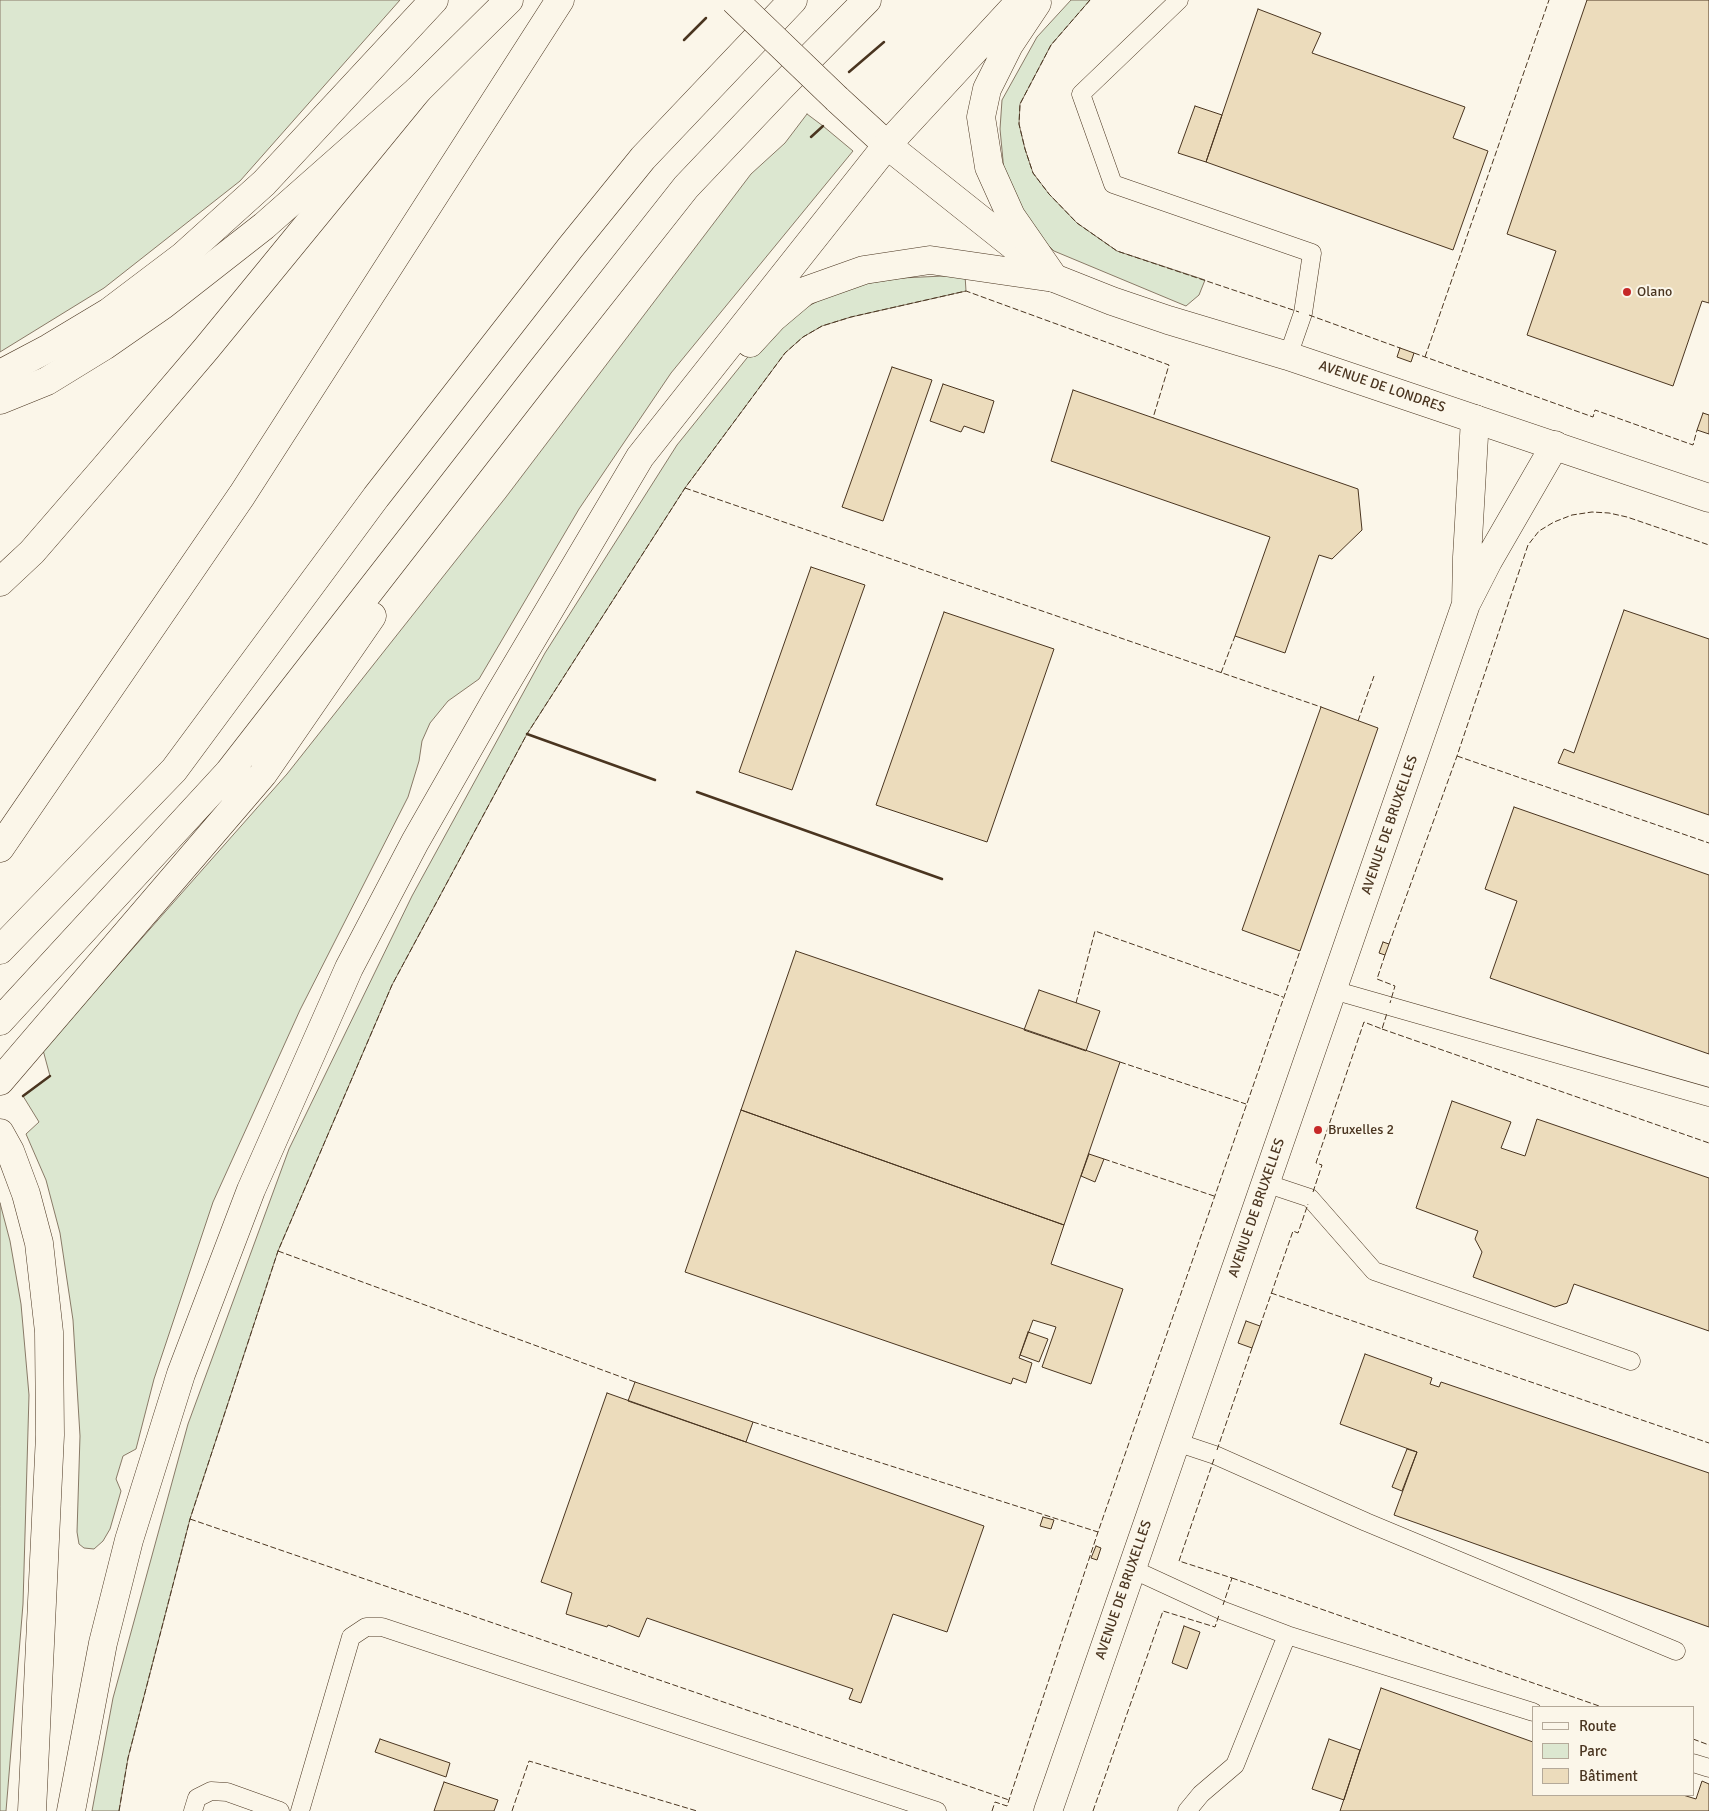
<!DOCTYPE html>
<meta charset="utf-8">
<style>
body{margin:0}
#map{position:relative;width:1709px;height:1811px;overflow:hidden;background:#fbf6e9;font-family:Signika,sans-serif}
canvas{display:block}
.legend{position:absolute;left:1532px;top:1706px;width:162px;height:90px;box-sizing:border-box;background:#fbf6e9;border:1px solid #b4a999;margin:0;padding:6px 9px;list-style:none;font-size:15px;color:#4a3520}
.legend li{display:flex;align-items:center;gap:10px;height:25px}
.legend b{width:25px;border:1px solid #b4a999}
</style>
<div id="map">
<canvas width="1709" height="1811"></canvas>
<ul class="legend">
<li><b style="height:6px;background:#fbf6e9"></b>Route</li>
<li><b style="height:14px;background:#dce7d0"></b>Parc</li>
<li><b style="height:14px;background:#ecdcbc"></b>Bâtiment</li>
</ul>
</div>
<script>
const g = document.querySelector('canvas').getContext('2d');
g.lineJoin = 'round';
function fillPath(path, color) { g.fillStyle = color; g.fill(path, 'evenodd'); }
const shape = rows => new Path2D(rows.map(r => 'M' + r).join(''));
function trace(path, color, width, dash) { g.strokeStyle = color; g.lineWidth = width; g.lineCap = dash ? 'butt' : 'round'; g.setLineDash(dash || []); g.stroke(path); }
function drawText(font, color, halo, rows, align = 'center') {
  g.font = font + ' Signika,sans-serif'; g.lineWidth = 4; g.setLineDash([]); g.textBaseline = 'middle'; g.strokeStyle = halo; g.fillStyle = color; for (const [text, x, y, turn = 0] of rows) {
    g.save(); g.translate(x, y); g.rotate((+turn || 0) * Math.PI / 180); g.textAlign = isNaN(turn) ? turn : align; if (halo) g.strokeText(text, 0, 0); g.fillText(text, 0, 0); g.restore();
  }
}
const green = shape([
 [0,0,400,0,240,181,104,288,0,352,0,0],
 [1071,0,1090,0,1051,45,1020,104,1019,124,1025,149,1033,173,1049,194,1077,223,1117,251,1205,280,1199,295,1186,306,1054,251,1032,229,1004,171,1000,129,1002,100,1037,37,1071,0],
 [807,114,823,126,853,151,671,373,579,509,479,679,448,701,430,723,422,741,419,761,408,797,300,1010,213,1202,154,1379,136,1449,123,1456,116,1479,121,1491,110,1529,103,1541,94,1549,84,1548,79,1544,77,1532,80,1436,73,1320,60,1233,46,1180,26,1134,39,1122,23,1096,50,1076,43,1050,287,774,506,497,751,174,785,143,807,114],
 [965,275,966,291,851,317,822,326,803,337,785,353,685,488,527,734,392,985,278,1251,190,1519,128,1758,119,1811,92,1811,113,1698,188,1424,289,1149,412,896,545,653,677,445,755,348,789,317,825,297,856,285,901,278,965,275],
 [0,1203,10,1241,21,1304,29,1395,23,1604,6,1811,0,1811,0,1203]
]);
const building = shape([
 [1587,0,1709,0,1709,303,1702,301,1673,386,1527,335,1556,251,1507,234,1587,0],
 [1258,9,1321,33,1312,53,1465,107,1453,138,1488,151,1453,250,1206,162,1258,9],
 [1195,106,1222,115,1206,162,1178,153,1195,106],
 [1400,348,1414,353,1411,362,1397,357,1400,348],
 [892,367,932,380,883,521,842,507,892,367],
 [943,384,994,401,984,433,964,426,961,432,930,421,943,384],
 [1073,390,1358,489,1362,530,1332,559,1319,555,1285,653,1235,636,1270,537,1051,461,1073,390],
 [1703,413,1709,415,1709,434,1697,430,1703,413],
 [811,567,865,585,792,790,739,772,811,567],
 [1624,610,1709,639,1709,815,1558,763,1564,749,1574,753,1624,610],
 [944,612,1054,649,987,842,876,805,944,612],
 [1321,707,1378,728,1300,951,1242,930,1321,707],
 [1514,807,1709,875,1709,1054,1490,978,1517,901,1485,889,1514,807],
 [1383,942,1389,944,1385,955,1379,953,1383,942],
 [796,951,1120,1062,1064,1225,741,1110,796,951],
 [1039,990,1100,1011,1086,1051,1024,1030,1039,990],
 [1452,1101,1511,1122,1501,1148,1525,1156,1537,1119,1709,1178,1709,1331,1574,1284,1567,1303,1555,1307,1473,1277,1482,1252,1475,1239,1478,1231,1416,1208,1452,1101],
 [741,1110,1064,1225,1051,1264,1123,1289,1091,1384,1042,1367,1056,1327,1033,1320,1019,1358,1032,1363,1026,1383,1013,1378,1011,1384,685,1272,741,1110],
 [1089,1154,1104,1159,1095,1182,1081,1176,1089,1154],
 [1246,1321,1260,1326,1252,1348,1238,1343,1246,1321],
 [1028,1332,1048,1339,1039,1362,1020,1355,1028,1332],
 [1365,1354,1432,1378,1430,1384,1439,1387,1441,1382,1709,1473,1709,1627,1394,1515,1417,1452,1340,1424,1365,1354],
 [635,1382,753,1422,746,1442,628,1401,635,1382],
 [607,1393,984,1526,947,1632,893,1614,861,1703,849,1699,853,1689,647,1618,639,1637,608,1625,607,1627,566,1614,572,1593,541,1582,607,1393],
 [1407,1449,1417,1452,1402,1491,1392,1487,1407,1449],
 [1043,1517,1054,1520,1051,1529,1040,1526,1043,1517],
 [1096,1546,1101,1548,1097,1560,1091,1558,1096,1546],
 [1184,1626,1200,1632,1187,1669,1172,1663,1184,1626],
 [1381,1688,1533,1742,1533,1795,1683,1795,1696,1799,1702,1781,1709,1784,1709,1811,1340,1811,1381,1688],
 [380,1739,450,1763,446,1777,375,1752,380,1739],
 [1329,1739,1360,1750,1344,1800,1312,1789,1329,1739],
 [444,1782,498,1800,494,1811,434,1811,444,1782]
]);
const lane = shape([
 [1179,0,1081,94,1113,184,1312,253,1303,313,1288,356],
 [1333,990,1709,1097],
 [1265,1183,1310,1198,1374,1271,1631,1361],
 [1176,1442,1215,1455,1366,1522,1676,1651],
 [1132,1569,1221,1610,1287,1635,1533,1712],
 [1693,1763,1709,1768],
 [193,1811,197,1798,211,1791,227,1792,280,1811],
 [300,1811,351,1637,366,1627,382,1627,937,1811],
 [1187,1811,1201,1794,1235,1765,1287,1635]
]);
const street = shape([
 [1475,419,1467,557,1466,604,1488,561,1555,445],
 [1048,1811,1466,604]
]);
const secondary = shape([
 [837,99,887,145,1054,278,1112,301,1168,320,1288,356,1709,498],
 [0,582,32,552,103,470,206,349,418,90,509,0]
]);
const primary = shape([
 [1037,3,1009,45,987,89,981,117,989,167,1011,216,1054,278],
 [750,343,773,318,805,291,864,270,930,260,1054,278],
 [0,400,47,381,104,346,163,305,264,226,418,90],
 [0,1133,10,1151,26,1194,39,1243,49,1332,50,1435,32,1811],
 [71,1811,103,1643,129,1540,181,1374,251,1190,349,968,415,842,496,700,640,457,887,145,1021,0]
]);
const highway = shape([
 [0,374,49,348,109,312,183,256,264,183,434,0],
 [0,848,242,495,560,0],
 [0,950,174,770,376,497,570,248,643,158,793,0],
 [0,1021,229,772,540,372,686,187,781,87,867,0],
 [0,1081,263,774,372,616]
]);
const secondaryBridge = shape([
 [734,0,837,99]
]);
const fence = shape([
 [1090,0,1051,45,1020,104,1019,124,1025,149,1033,173,1049,194,1077,223,1117,251,1299,312],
 [1309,315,1400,348],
 [1414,353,1593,417,1595,410,1693,445,1697,430],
 [1425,357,1549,0],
 [685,488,1321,707],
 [1221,673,1235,636],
 [1358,721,1374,676],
 [1457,756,1709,843],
 [1389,944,1457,756,1528,545,1539,531,1554,522,1572,515,1592,512,1609,513,1627,517,1709,545],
 [1385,955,1377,979,1395,986,1390,1003],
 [1076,1003,1095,931,1283,997],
 [1382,1029,1709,1143],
 [1120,1062,1246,1104],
 [1104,1159,1214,1196],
 [1313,1192,1322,1165,1316,1163,1364,1022,1382,1029,1387,1013],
 [278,1251,635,1382],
 [1271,1293,1709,1443],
 [1260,1326,1293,1231,1298,1233,1308,1204],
 [753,1422,1098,1532],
 [1217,1450,1252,1348],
 [1214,1459,1179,1561,1232,1578,1223,1605],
 [190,1519,1009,1800],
 [1232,1578,1602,1707],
 [1693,1739,1709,1745],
 [119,1811,128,1758,190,1519,278,1251,392,985,527,734,685,488,785,353,803,337,822,326,851,317,966,291,1169,365,1153,418],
 [512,1811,529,1761,697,1811],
 [992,1811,995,1802,1007,1806,1098,1532,1300,951],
 [1093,1811,1163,1611,1215,1627,1219,1615]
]);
const wall = shape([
 [684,40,706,18],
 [849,72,884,42],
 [811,137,823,126],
 [527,734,655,780],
 [697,792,942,879],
 [23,1096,50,1076]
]);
const markers = [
 [1627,292,5,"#c62828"],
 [1318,1130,5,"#c62828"]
];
const poiNames = [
 ["Olano",1637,292],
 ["Bruxelles 2",1328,1130]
];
const streetNames = [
 ["AVENUE DE LONDRES",1382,387,19],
 ["AVENUE DE BRUXELLES",1390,825,-71],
 ["AVENUE DE BRUXELLES",1257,1208,-71],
 ["AVENUE DE BRUXELLES",1124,1590,-71]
];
fillPath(green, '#dce7d0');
trace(green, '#887966', 1);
fillPath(building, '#ecdcbc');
trace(building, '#4a3520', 1);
trace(lane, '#4a3520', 19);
trace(street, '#4a3520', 29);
trace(secondary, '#4a3520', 29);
trace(primary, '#4a3520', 29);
trace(highway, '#4a3520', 29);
trace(lane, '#fbf6e9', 18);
trace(street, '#fbf6e9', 28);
trace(secondary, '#fbf6e9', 28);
trace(primary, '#fbf6e9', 28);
trace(highway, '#fbf6e9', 28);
trace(secondaryBridge, '#4a3520', 29, []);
trace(secondaryBridge, '#fbf6e9', 28);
trace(fence, '#4a3520', 1, [6, 2.5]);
trace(wall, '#4a3520', 2.5);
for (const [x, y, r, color] of markers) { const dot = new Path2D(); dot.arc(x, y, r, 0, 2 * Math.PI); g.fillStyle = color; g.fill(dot); trace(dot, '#fbf6e9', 2); }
drawText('14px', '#4a3520', '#fbf6e9', poiNames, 'left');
drawText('14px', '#4a3520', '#fbf6e9', streetNames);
</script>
